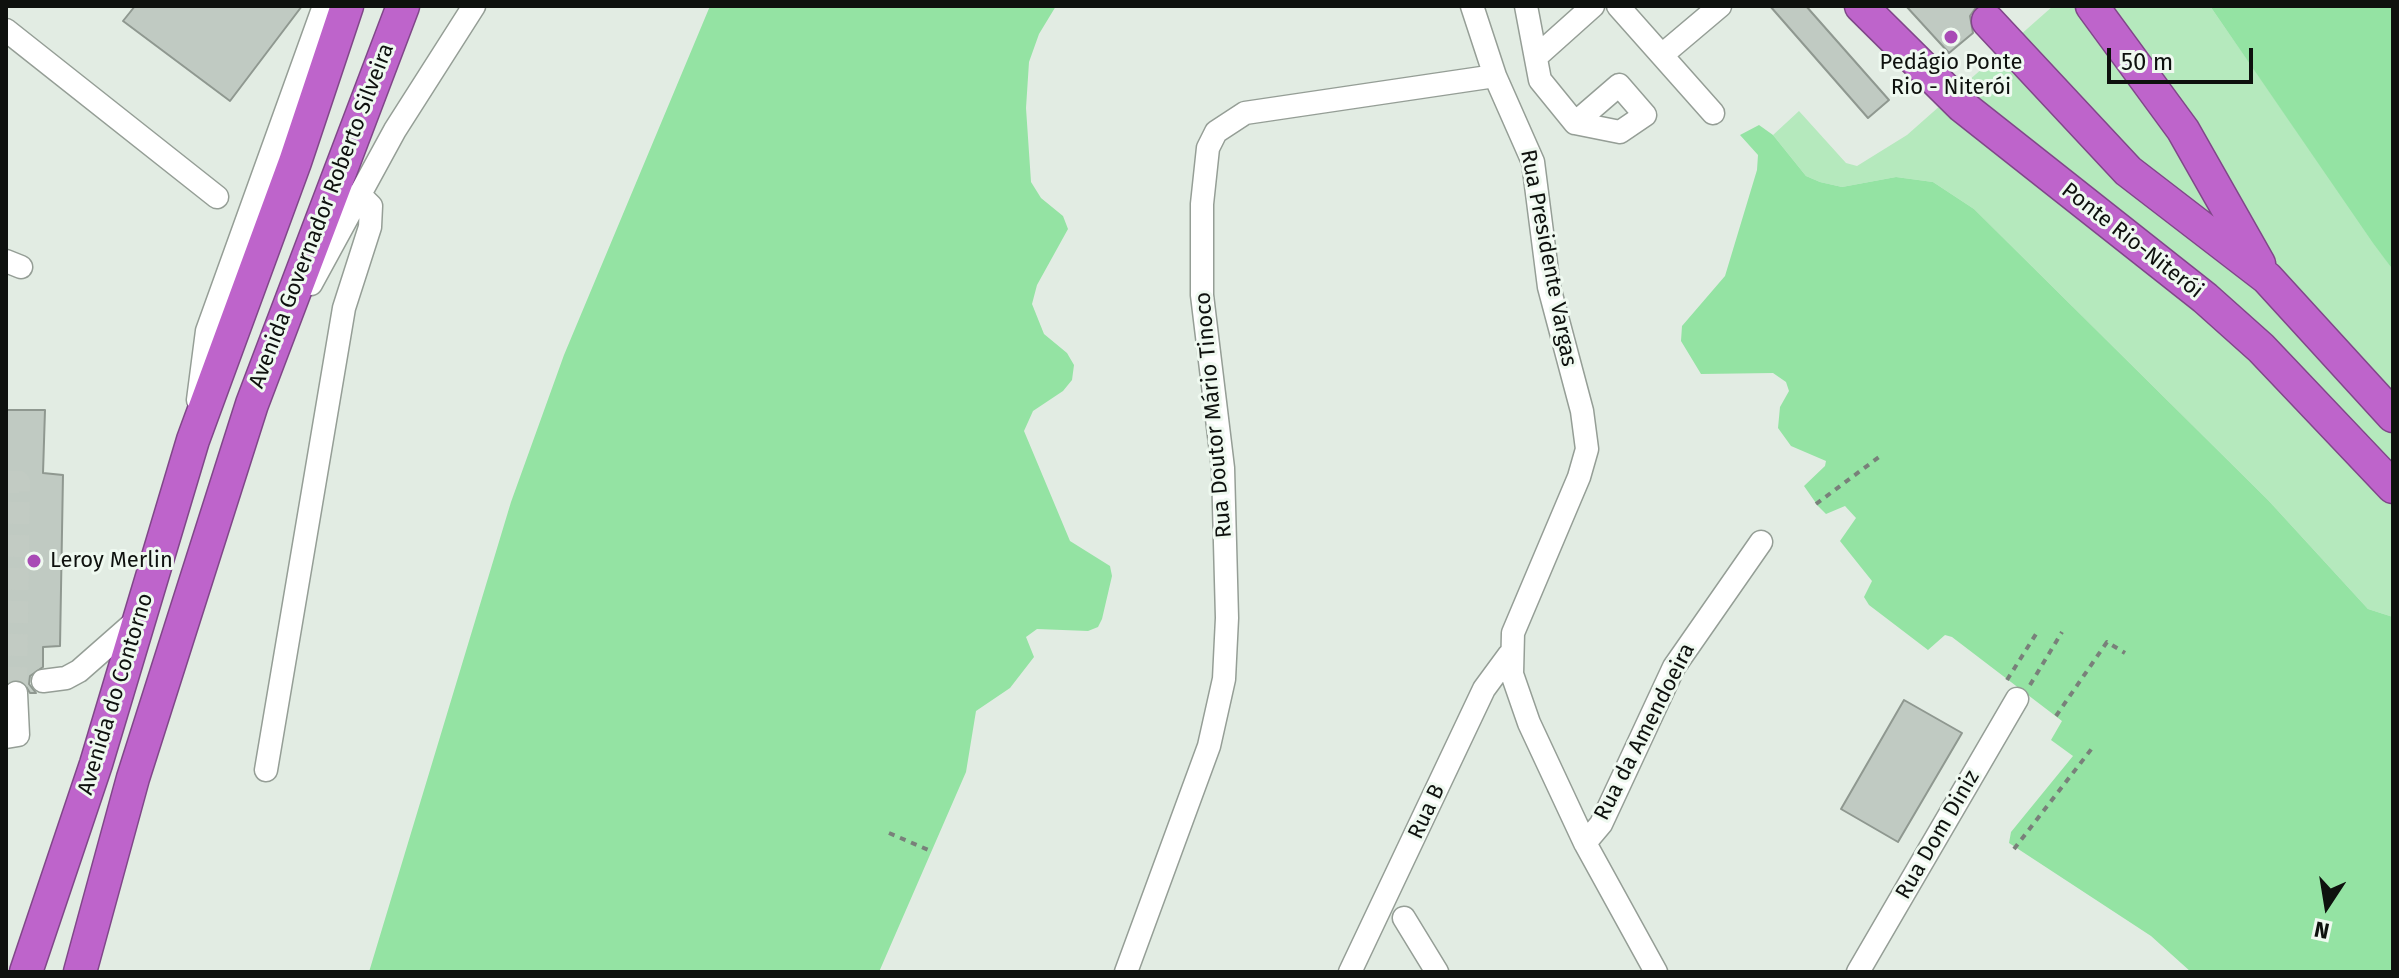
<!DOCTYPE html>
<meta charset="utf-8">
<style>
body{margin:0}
#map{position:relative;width:2399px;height:978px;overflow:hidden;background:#e2ece3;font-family:"Fira Sans",sans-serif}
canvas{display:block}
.frame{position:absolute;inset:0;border:8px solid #0e110e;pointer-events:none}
.north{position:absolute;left:2287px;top:866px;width:80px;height:80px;-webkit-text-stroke:6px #eff9f0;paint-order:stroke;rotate:192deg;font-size:22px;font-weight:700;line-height:32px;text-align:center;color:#0e110e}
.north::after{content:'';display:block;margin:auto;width:28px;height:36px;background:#0e110e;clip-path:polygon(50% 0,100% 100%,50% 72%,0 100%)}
.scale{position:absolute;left:2107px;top:48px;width:146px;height:36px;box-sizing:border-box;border:4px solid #0e110e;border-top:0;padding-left:10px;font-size:24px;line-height:28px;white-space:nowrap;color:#0e110e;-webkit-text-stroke:6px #eff9f0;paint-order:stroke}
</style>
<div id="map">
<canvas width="2399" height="978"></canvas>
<div class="frame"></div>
<div class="north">N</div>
<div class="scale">50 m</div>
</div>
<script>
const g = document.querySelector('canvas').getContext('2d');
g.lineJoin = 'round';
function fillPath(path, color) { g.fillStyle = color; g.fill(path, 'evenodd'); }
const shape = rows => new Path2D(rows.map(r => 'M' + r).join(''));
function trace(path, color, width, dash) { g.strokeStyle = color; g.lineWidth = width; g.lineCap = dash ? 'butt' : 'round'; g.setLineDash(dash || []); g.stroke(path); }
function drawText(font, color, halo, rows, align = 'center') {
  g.font = font + ' "Fira Sans",sans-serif'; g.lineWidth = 6; g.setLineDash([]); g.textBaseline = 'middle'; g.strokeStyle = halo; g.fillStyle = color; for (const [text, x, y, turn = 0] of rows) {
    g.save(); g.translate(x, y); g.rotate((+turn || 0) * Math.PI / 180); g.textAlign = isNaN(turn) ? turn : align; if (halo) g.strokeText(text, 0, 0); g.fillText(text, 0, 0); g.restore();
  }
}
const green = shape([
 [2053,6,2210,6,2393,270,2393,617,2368,609,2268,500,1974,209,1933,182,1896,177,1842,187,1820,182,1806,176,1773,135,1799,111,1846,163,1857,166,1907,135]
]);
const water = shape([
 [710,6,1056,6,1039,34,1029,62,1026,108,1031,182,1041,198,1063,216,1068,229,1037,285,1032,304,1044,334,1067,353,1074,365,1072,380,1063,391,1033,411,1024,431,1070,541,1110,566,1112,576,1102,619,1098,627,1088,631,1037,629,1026,637,1034,657,1010,688,976,711,966,772,879,972,369,972,511,502,564,355],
 [2210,6,2393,6,2393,270,2373,243],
 [1759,125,1773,135,1806,176,1820,182,1842,187,1896,177,1933,182,1974,209,2268,500,2368,609,2393,617,2393,972,2191,972,2151,936,2009,843,2011,832,2073,756,2051,740,2062,721,1952,637,1945,635,1928,650,1869,605,1864,597,1872,581,1840,541,1856,518,1845,506,1826,514,1818,506,1804,486,1825,466,1826,461,1791,446,1778,428,1780,407,1789,391,1786,382,1773,373,1701,374,1681,341,1682,326,1725,276,1757,170,1758,155,1740,135]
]);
const building = shape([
 [135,6,302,6,230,101,123,21,135,6],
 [1770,6,1806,6,1889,100,1868,118,1770,6],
 [1906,6,1977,6,1970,16,1973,33,1949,53,1906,6],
 [6,410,45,410,43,473,63,475,60,646,43,647,43,667,30,676,29,684,36,693,30,693,22,680,6,684,6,410],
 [1904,700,1962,733,1898,842,1841,809,1904,700]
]);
const minorTunnel = shape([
 [6,482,19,482,16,693]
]);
const path = shape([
 [1816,504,1879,457],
 [2007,680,2036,634],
 [2030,685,2062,632],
 [2056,716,2107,642,2125,653],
 [889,833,933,852],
 [2014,849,2093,747]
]);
const minor = shape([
 [1472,6,1495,76,1533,162,1549,287,1582,411,1587,449,1579,477,1513,633,1512,674,1529,723,1585,843,1656,972],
 [1526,6,1540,80,1575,123,1620,132,1645,115,1619,85,1575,123],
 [1618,6,1713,113],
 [6,30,217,197],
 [1662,55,1720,6],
 [1536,57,1593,6],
 [6,261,21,267],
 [311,284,395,130,474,6],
 [198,400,207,331,324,6],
 [43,681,66,678,79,671,137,620],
 [6,737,18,735,16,693],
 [266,770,344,308,370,227,371,206,359,194],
 [1585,843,1601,824,1674,667,1761,542],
 [1404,918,1437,972],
 [1126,972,1209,746,1224,679,1227,618,1223,468,1202,295,1202,204,1208,148,1216,132,1245,113,1495,76],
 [1350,972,1484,689,1509,655],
 [1858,972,2017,699]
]);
const highway = shape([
 [1861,6,1962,106,2205,298,2261,348,2393,487],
 [2092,6,2183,130,2259,264],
 [1988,21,2128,171,2267,278,2393,416],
 [26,972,96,764,193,440,295,162,347,6],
 [80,972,133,778,252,404,403,6]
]);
const markers = [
 [1951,37,8,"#a84bb5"],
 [34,561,8,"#a84bb5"]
];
const poiNames = [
 ["Pedágio Ponte",1951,63],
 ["Rio - Niterói",1951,88],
 ["Leroy Merlin",50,561,"left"]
];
const streetNames = [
 ["Avenida Governador Roberto Silveira",322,216,-69],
 ["Ponte Rio-Niterói",2132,241,38],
 ["Rua Presidente Vargas",1548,258,79],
 ["Rua Doutor Mário Tinoco",1214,415,-95],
 ["Avenida do Contorno",116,694,-73],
 ["Rua da Amendoeira",1645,732,-63],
 ["Rua B",1427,812,-65],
 ["Rua Dom Diniz",1938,835,-60]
];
fillPath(green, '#b5e9bd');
fillPath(water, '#94e3a3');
fillPath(building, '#c0cac2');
trace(building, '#8f9890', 2);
trace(minorTunnel, '#c2cbc3', 22, [22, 11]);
trace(minor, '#959e96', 25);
trace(highway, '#804789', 35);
trace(path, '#79807a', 4, [6, 6]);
trace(minor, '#fff', 22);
trace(highway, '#be64cb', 32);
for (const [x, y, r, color] of markers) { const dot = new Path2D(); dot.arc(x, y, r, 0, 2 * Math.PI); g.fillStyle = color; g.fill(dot); trace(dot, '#eff9f0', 3); }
drawText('22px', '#0e110e', '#eff9f0', poiNames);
drawText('22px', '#0e110e', '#eff9f0', streetNames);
</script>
